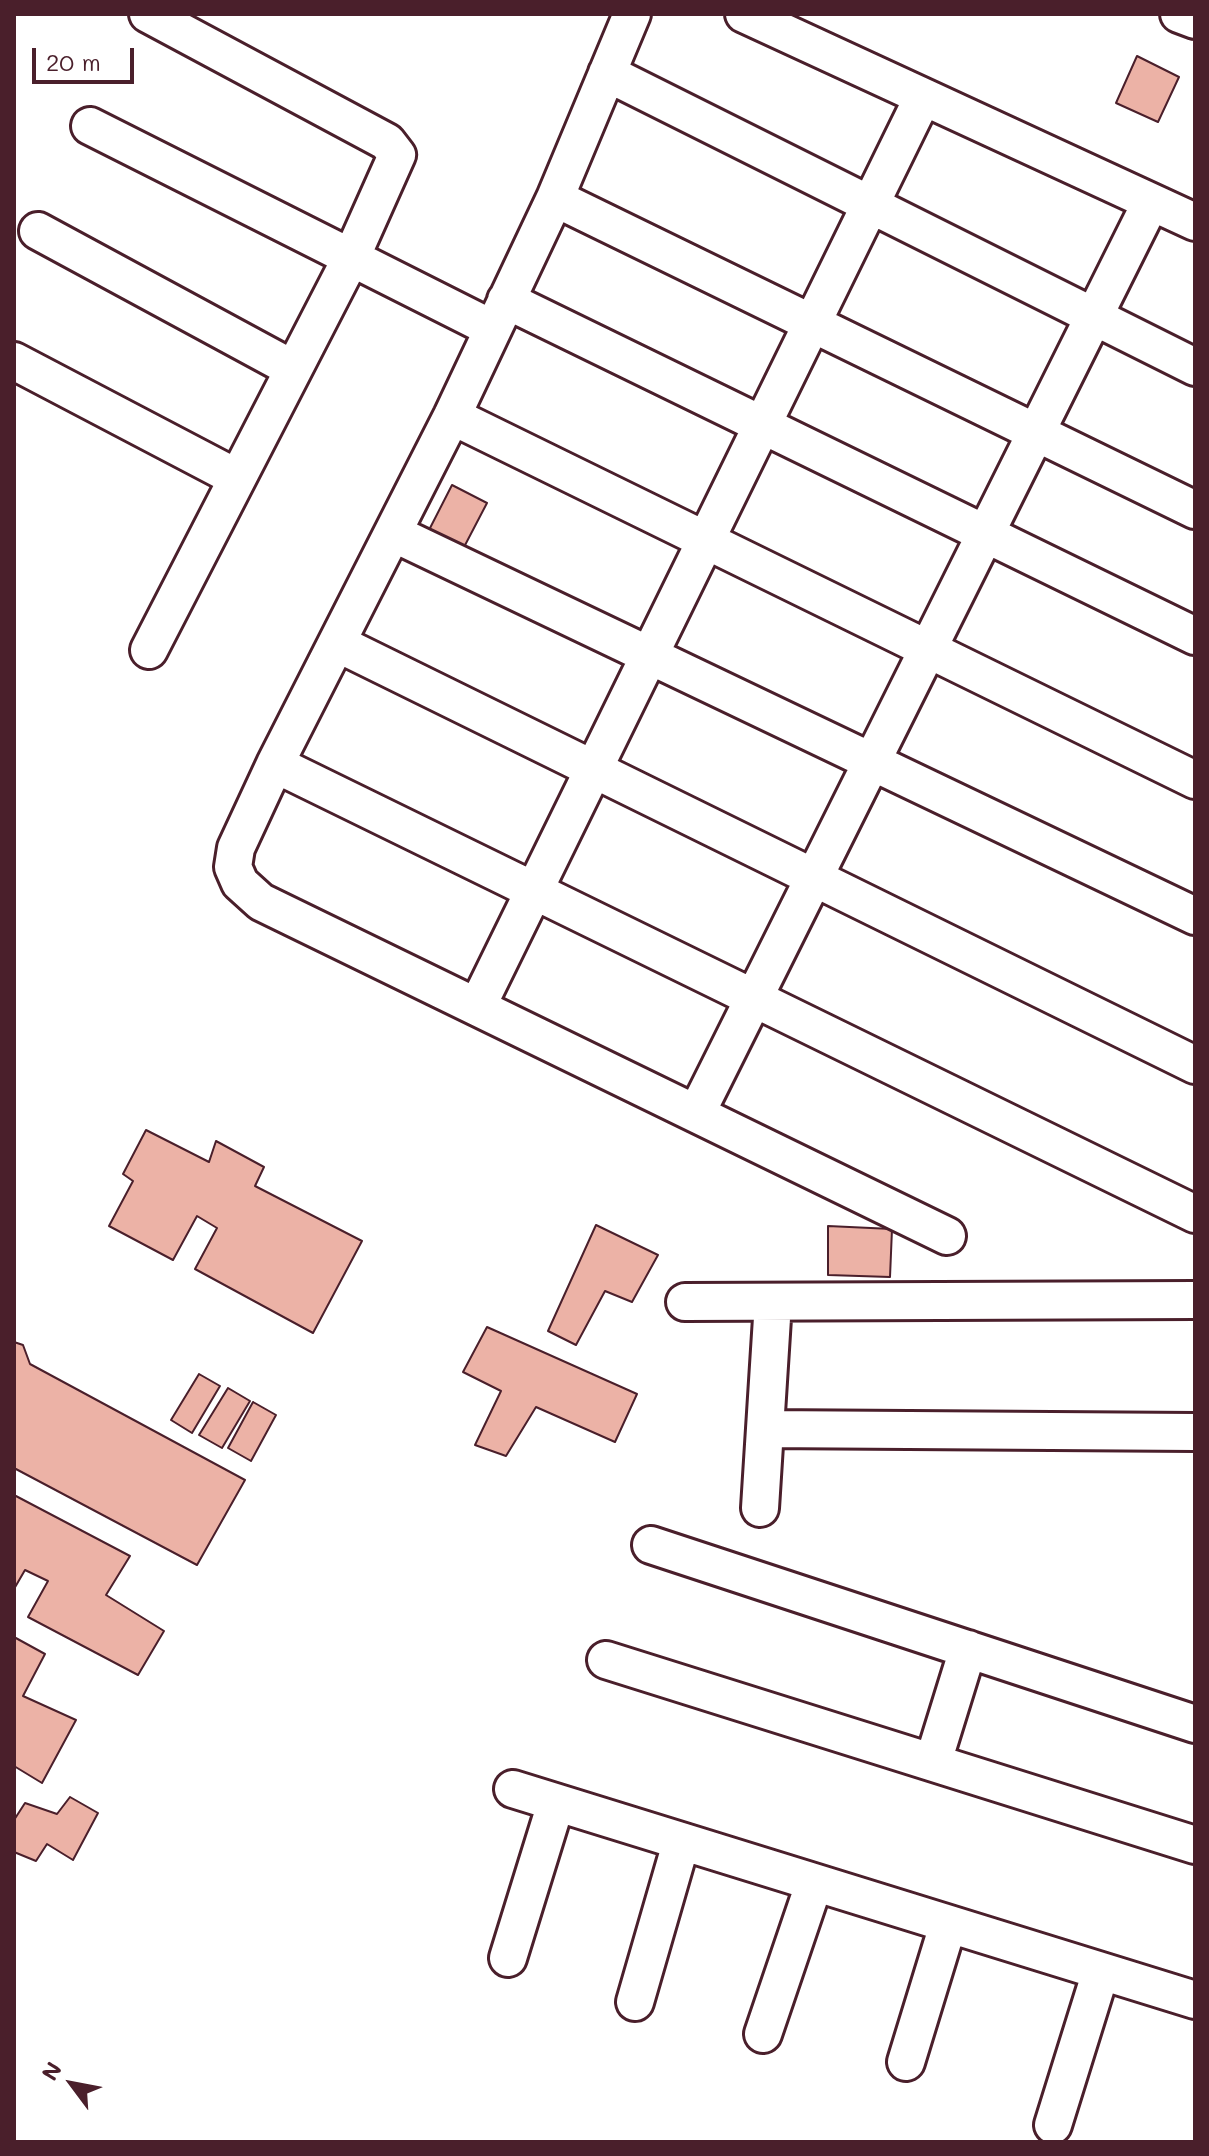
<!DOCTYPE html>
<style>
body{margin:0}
#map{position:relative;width:1209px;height:2156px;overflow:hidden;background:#fff;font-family:Mali,sans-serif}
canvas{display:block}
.frame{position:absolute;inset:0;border:16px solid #4a1f2b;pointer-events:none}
.north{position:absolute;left:32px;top:2044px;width:80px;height:80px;-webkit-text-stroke:6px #fff;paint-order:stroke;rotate:302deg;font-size:22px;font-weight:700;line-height:32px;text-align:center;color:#4a1f2b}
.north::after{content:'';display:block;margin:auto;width:28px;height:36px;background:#4a1f2b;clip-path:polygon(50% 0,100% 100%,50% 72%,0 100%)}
.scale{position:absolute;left:32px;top:48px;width:102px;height:36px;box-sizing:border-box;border:4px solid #4a1f2b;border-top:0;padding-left:10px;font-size:24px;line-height:28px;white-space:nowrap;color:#4a1f2b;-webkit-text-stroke:6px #fff;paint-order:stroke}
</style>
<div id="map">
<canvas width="1209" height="2156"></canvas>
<div class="frame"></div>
<div class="north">N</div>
<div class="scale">20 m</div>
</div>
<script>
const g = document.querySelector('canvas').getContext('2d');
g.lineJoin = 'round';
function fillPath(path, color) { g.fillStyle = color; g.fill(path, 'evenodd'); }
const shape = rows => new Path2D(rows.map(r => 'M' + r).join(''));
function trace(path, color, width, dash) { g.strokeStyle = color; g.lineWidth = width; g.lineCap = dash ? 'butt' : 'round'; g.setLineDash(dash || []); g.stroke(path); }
const building = shape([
 [1137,56,1179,77,1158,122,1116,103,1137,56],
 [452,485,487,503,463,549,428,532,452,485],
 [146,1130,209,1162,216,1141,264,1167,255,1186,362,1241,313,1333,195,1269,217,1228,197,1216,173,1260,109,1226,133,1181,123,1174,146,1130],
 [596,1225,658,1255,632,1302,605,1291,576,1345,548,1331,596,1225],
 [828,1226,892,1229,890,1277,828,1275,828,1226],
 [487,1327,637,1394,615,1442,536,1407,506,1456,475,1445,501,1391,463,1372,487,1327],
 [14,1342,23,1345,30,1364,245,1480,197,1565,14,1468,14,1342],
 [199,1374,220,1386,192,1433,171,1420,199,1374],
 [228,1388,250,1401,222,1448,199,1435,228,1388],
 [253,1402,276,1415,251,1461,228,1448,253,1402],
 [14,1495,130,1556,106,1595,164,1631,138,1675,28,1617,48,1581,25,1570,14,1589,14,1495],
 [14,1637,45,1654,23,1696,76,1720,42,1783,14,1766,14,1637],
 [70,1797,98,1813,73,1860,47,1844,36,1861,14,1852,14,1820,25,1803,57,1814,70,1797]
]);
const street = shape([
 [148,14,387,142,397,155,351,258,149,650],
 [632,14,555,198,452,416,275,764,236,848,233,867,240,883,261,902,947,1236],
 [744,14,1195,222],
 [1179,14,1195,20],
 [607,73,1195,367],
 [90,126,493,329],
 [555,198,1195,510],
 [38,231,293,369],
 [506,300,1195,636],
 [14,361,237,478],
 [452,416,1195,780],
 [393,533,1195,916],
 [337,643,1195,1065],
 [275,764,1195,1214],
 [477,1007,923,97],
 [696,1114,1151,202],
 [685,1302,1195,1300],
 [765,1429,1195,1432],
 [760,1508,773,1302],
 [651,1545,1195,1724],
 [606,1660,1195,1845],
 [933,1762,968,1649],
 [513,1789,1195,2000],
 [508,1958,556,1803],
 [635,2002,681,1843],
 [763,2034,814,1884],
 [906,2062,948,1925],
 [1053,2125,1101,1971]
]);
fillPath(building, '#ecb2a6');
trace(building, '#4a1f2b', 2);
trace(street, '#4a1f2b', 42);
trace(street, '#fff', 36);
</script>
